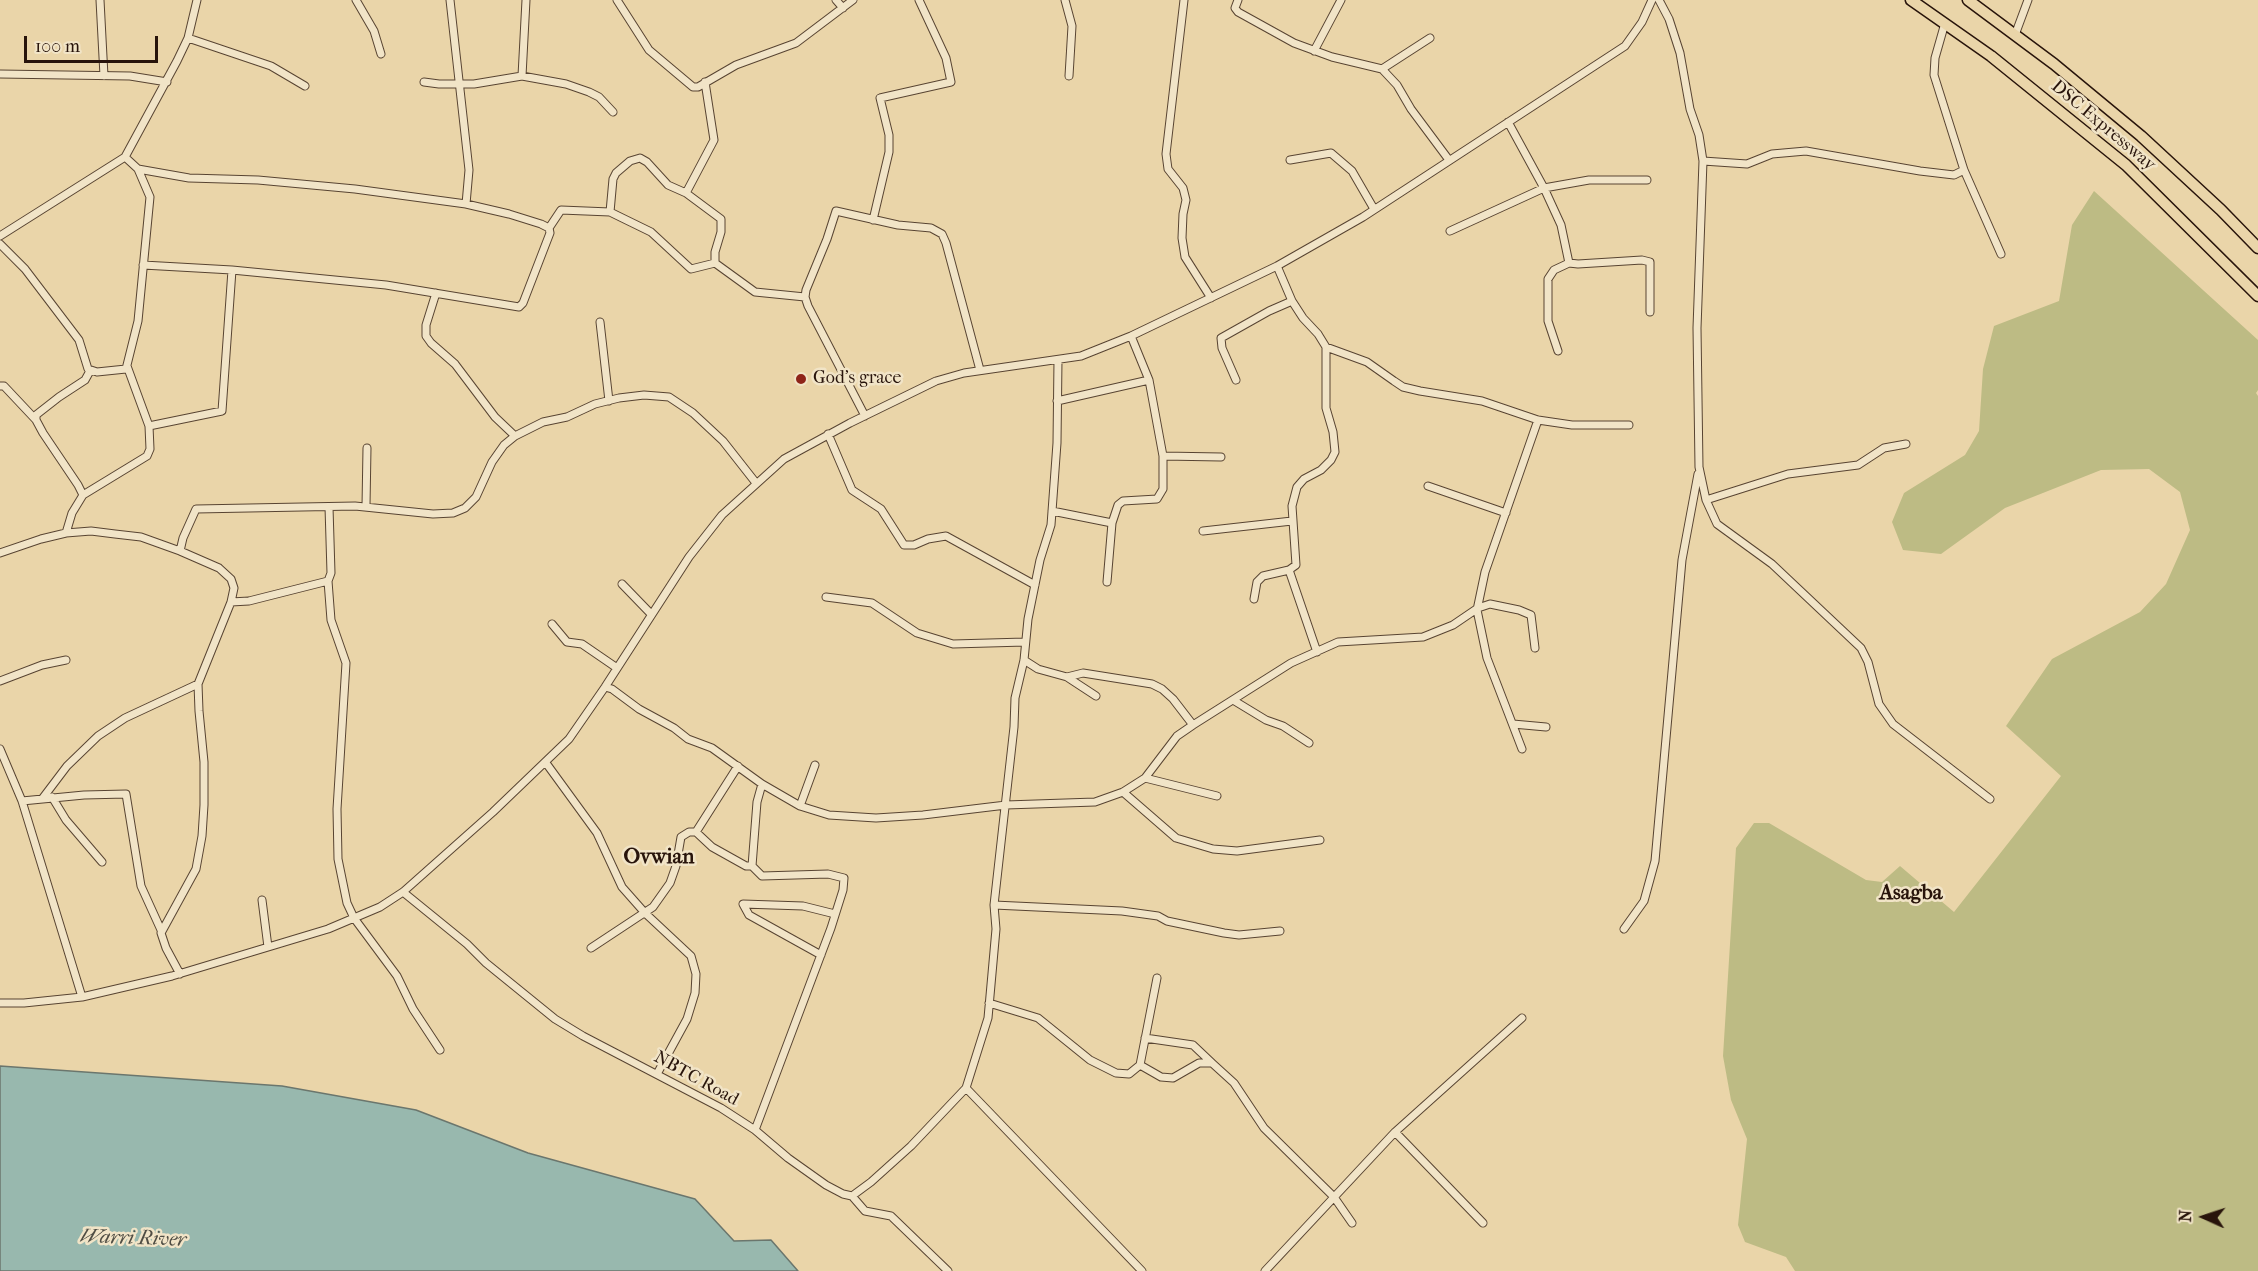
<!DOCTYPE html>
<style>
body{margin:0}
#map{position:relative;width:2258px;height:1271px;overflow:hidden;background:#ead5a9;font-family:"IM FELL French Canon",serif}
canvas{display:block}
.north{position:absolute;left:2174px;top:1187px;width:60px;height:60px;-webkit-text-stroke:4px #f1e4c7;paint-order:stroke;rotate:273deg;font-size:16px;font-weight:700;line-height:24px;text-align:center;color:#28140b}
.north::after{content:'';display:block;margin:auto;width:21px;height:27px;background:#28140b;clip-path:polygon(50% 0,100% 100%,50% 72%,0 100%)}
.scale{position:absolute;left:24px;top:36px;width:134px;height:27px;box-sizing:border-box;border:3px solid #28140b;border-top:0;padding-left:8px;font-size:18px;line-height:21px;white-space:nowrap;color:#28140b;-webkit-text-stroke:4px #f1e4c7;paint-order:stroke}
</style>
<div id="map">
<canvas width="2258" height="1271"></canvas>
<div class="north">N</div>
<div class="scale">100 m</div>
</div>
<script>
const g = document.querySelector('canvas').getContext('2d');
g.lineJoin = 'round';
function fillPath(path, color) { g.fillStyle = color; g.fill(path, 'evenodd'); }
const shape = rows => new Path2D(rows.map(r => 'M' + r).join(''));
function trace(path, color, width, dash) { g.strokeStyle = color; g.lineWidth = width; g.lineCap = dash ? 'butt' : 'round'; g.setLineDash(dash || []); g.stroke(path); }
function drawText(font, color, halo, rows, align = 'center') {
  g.font = font + ' "IM FELL French Canon",serif'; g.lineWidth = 5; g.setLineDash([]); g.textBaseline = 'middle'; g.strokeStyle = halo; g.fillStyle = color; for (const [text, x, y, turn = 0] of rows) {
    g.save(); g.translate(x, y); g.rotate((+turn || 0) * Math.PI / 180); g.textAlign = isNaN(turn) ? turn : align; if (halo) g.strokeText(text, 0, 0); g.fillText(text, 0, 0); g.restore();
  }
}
const green = shape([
 [2094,191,2258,340,2258,390,2256,393,2258,396,2258,1271,1795,1271,1786,1257,1745,1242,1738,1225,1747,1139,1731,1100,1723,1056,1736,848,1754,823,1769,823,1866,880,1882,882,1900,866,1954,912,2061,776,2006,726,2052,659,2140,612,2166,584,2190,530,2180,492,2149,469,2101,470,2005,508,1941,554,1903,550,1892,522,1904,493,1965,455,1979,431,1983,369,1994,326,2059,301,2072,225]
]);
const water = shape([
 [0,1066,282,1086,416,1110,528,1153,695,1199,734,1241,771,1240,798,1271,0,1271,0,1066]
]);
const street = shape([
 [100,0,104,76],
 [356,0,374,31,381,54],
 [450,0,469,170,466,204],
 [617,0,649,50,693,87,698,87,736,65,796,43,853,0],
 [836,0,843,8],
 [1065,0,1072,26,1069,76],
 [1184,0,1166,154,1168,169,1183,188,1186,200,1183,214,1182,238,1185,257,1211,298],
 [1238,0,1235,8,1238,12,1294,43,1332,57,1382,69,1397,85,1411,109,1449,160],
 [1659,0,1669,19,1680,53,1690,109,1699,135,1703,161,1697,328,1699,467,1706,500,1717,524,1772,564,1861,648,1868,662,1879,704,1893,724,1990,799],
 [1945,23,1935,58,1934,75,1964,170,2001,254],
 [2015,35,2028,0],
 [188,38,271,66,305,86],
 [1314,51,1341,0],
 [1382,69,1430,38],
 [0,74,130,76,167,82],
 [522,76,526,0],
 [424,82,439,84,474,84,522,76,566,84,589,92,599,97,613,112],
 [1508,122,1544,188,1561,225,1569,263],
 [1290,160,1331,153,1352,171,1374,209],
 [1703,161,1747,164,1772,154,1806,151,1920,171,1954,175,1964,170],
 [138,169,189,178,258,180,355,189,466,204,509,214,541,224,549,228,550,233,523,303,519,307,386,285,232,270,143,265],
 [686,193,714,140,705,82],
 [610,212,613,179,616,173,630,161,640,158,647,162,668,185,686,193,721,219,721,232,715,252,715,263],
 [873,220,889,152,889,135,880,98,951,82,946,58,919,0],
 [549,228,561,210,610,212,651,232,691,269,715,263,755,292,805,297],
 [1450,231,1544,188,1589,180,1647,180],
 [0,236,125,157,177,61,188,38,197,0],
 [0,244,25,269,79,340,88,369,97,372,126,369,138,321,150,197,138,169,125,157],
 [436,293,426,325,426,336,431,343,455,364,495,417,515,436],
 [600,322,609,401],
 [1326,347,1367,362,1394,381,1403,387,1420,391,1482,401,1538,420,1572,425,1629,425],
 [1558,351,1548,321,1548,279,1554,270,1569,263,1578,264,1642,260,1650,262,1650,312],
 [1236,380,1222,348,1221,338,1269,311,1292,301],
 [0,386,4,386,36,420],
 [1057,401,1149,380],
 [865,416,808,306,805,297,806,290,827,239,836,211,898,225,931,228,942,234,946,243,980,370],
 [149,426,222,411,232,270],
 [828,434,852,490,881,509,904,545,914,545,928,539,946,536,1035,585],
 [1163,456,1221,457],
 [1428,486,1506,513],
 [83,495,147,456,150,449,149,426,127,366],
 [1706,500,1788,474,1858,465,1884,448,1906,444],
 [366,506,367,448],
 [329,507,331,573,328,581,331,620,346,663,337,809,338,859,347,903,354,918,397,976,413,1009,440,1050],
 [1052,511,1112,523,1107,582],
 [1112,523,1118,505,1123,501,1157,499,1163,489,1163,456,1149,380,1131,336],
 [1203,531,1292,521],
 [66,533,72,513,83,495,78,485,43,433,36,420,36,415,59,397,85,380,90,371],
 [180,551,183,538,196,509,355,506,433,514,453,513,465,508,476,497,492,462,504,445,515,436,543,422,567,417,595,404,619,398,644,395,669,397,693,413,723,441,756,483],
 [0,553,41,539,66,533,91,531,115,534,141,537,180,551,219,568,231,579,234,588,231,602,198,684,199,711,204,762,204,805,202,836,196,869,161,933,166,948,180,974],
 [1289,570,1317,652],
 [622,584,651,614],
 [826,597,872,603,917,633,953,644,1025,642],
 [1254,599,1257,582,1263,576,1289,570,1296,565,1292,506,1297,487,1304,479,1321,470,1331,460,1335,452,1333,432,1326,408,1326,347,1318,334,1303,318,1292,301,1277,266],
 [231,602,249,601,328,581],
 [552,624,567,642,582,644,617,668],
 [1024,660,1038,669,1067,677,1083,673,1152,684,1162,689,1173,699,1193,725],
 [1067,677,1096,696],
 [0,681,42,665,66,660],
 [605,687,612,689,639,709,674,728,688,739,712,748,762,784,800,806,829,815,876,818,923,815,1006,805,1095,802,1123,792,1145,778,1177,736,1193,725,1291,663,1338,642,1423,637,1453,625,1478,608,1490,604,1519,610,1531,615,1535,648],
 [1233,700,1266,720,1283,726,1309,743],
 [1513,724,1546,727],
 [0,749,22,801,82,997],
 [1522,749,1487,658,1477,610,1485,572,1538,420],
 [546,763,597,833,622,887,645,913,691,956,696,974,695,993,687,1019,657,1074],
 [1145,778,1217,796],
 [1123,792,1176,838,1213,849,1237,851,1320,840],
 [52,797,66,820,102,862],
 [42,799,67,766,98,736,125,718,198,684],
 [22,801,84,795,126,794,141,886,161,930],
 [800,806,815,765],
 [696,832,738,766],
 [752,866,757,802,762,784],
 [403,892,467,944,486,963,555,1019,583,1036,721,1108,755,1130,788,1158,826,1185,843,1194,852,1196,871,1182,911,1146,966,1088,988,1018,996,929,994,905,1014,727,1015,698,1024,660,1028,619,1040,560,1051,525,1057,443,1058,360],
 [262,900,268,947],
 [994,905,1122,911,1158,916,1167,921,1224,933,1239,935,1280,931],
 [1624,929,1644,901,1655,861,1682,560,1698,474],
 [591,948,653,907,670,883,676,866,681,837,689,832,696,832,712,847,746,866,752,866,762,876,828,874,844,878,843,890,831,928,755,1130],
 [821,955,749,915,743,904,803,906,835,914],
 [0,1003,24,1003,82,997,172,976,328,929,380,907,403,892,493,812,569,739,605,687,689,557,722,515,784,459,850,423,936,381,964,373,1081,356,1131,336,1277,266,1363,217,1625,46,1642,22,1652,0],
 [989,1003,1038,1018,1090,1060,1116,1073,1129,1074,1140,1065,1157,978],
 [1145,1038,1193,1045,1212,1063],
 [1140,1065,1161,1077,1173,1078,1199,1063,1212,1063,1234,1083,1264,1128,1334,1197,1352,1223],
 [966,1088,1142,1271],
 [1395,1132,1483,1223],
 [852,1196,865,1211,891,1216,948,1271],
 [1265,1271,1395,1132,1522,1018]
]);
const primary = shape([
 [1911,0,1991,56,2126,165,2258,296],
 [1968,0,2054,64,2141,136,2221,210,2258,248]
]);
const markers = [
 [801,379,6,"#8f2418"]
];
const streetNames = [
 ["DSC Expressway",2103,126,40],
 ["NBTC Road",696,1079,29]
];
const poiNames = [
 ["God's grace",813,379]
];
const waterNames = [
 ["Warri River",133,1239,2]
];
const quarterNames = [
 ["Ovwian",659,858],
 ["Asagba",1911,894]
];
fillPath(green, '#bdbb84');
fillPath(water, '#98b8ae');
trace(water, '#6b766d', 1.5);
trace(street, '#584432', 9);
trace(primary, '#28140b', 13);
trace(street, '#f1e4c7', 7);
trace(primary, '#ead5a9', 10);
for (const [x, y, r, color] of markers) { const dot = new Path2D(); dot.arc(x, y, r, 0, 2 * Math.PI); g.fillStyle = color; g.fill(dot); trace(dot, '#f1e4c7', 2); }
drawText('18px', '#28140b', '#f1e4c7', streetNames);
drawText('18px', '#28140b', '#f1e4c7', poiNames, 'left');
drawText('italic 20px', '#4f4d44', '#f1e4c7', waterNames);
drawText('bold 21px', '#28140b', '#f1e4c7', quarterNames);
</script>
